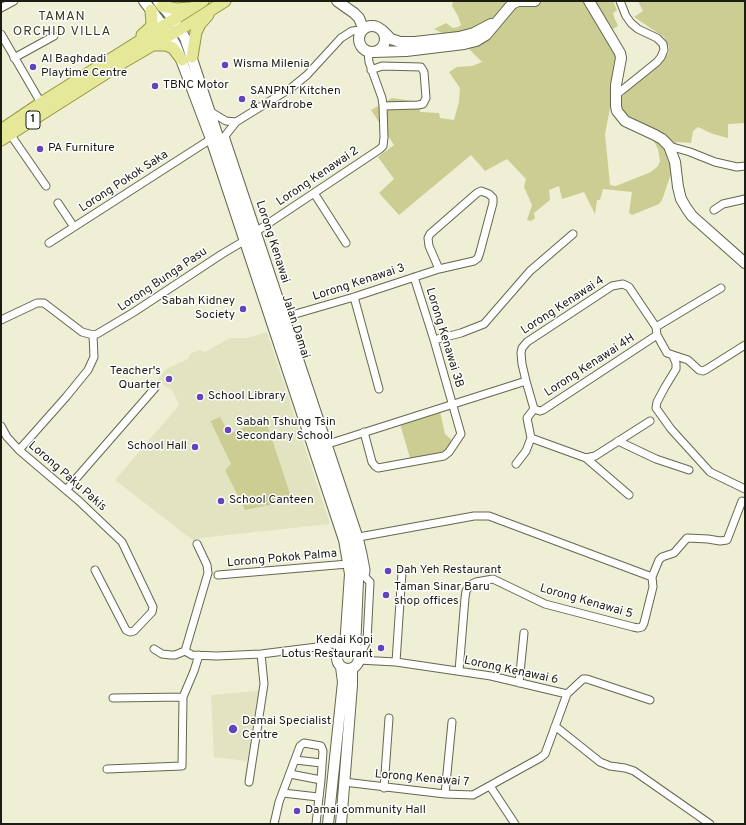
<!DOCTYPE html>
<style>
body{margin:0}
#map{position:relative;width:746px;height:825px;overflow:hidden;background:#eeefd4;font-family:Overpass,sans-serif}
canvas{display:block}
.frame{position:absolute;inset:0;border:2px solid #1b1c12;pointer-events:none}
</style>
<div id="map">
<canvas width="746" height="825"></canvas>
<div class="frame"></div>
</div>
<script>
const g = document.querySelector('canvas').getContext('2d');
g.lineJoin = 'round';
function fillPath(path, color) { g.fillStyle = color; g.fill(path, 'evenodd'); }
const shape = rows => new Path2D(rows.map(r => 'M' + r).join(''));
function trace(path, color, width, dash) { g.strokeStyle = color; g.lineWidth = width; g.lineCap = dash ? 'butt' : 'round'; g.setLineDash(dash || []); g.stroke(path); }
function drawText(font, color, halo, rows, align = 'center') {
  g.font = font + ' Overpass,sans-serif'; g.lineWidth = 3; g.setLineDash([]); g.textBaseline = 'middle'; g.strokeStyle = halo; g.fillStyle = color; for (const [text, x, y, turn = 0] of rows) {
    g.save(); g.translate(x, y); g.rotate((+turn || 0) * Math.PI / 180); g.textAlign = isNaN(turn) ? turn : align; if (halo) g.strokeText(text, 0, 0); g.fillText(text, 0, 0); g.restore();
  }
}
const built = shape([
 [267,332,330,524,200,538,195,542,115,480,179,405,172,390,157,381,166,369,188,359,191,353,200,350,205,352,230,338,247,338],
 [258,691,247,761,214,757,211,695]
]);
const green = shape([
 [453,1,512,1,483,30,444,34,434,29,446,23,453,28,458,27,461,25,458,16,452,6],
 [521,1,584,1,616,54,617,60,612,82,610,108,605,134,610,185,616,186,651,172,658,166,660,161,658,149,651,136,664,146,673,168,662,200,659,204,632,215,629,213,632,192,603,189,600,200,597,200,595,214,584,192,562,199,559,186,549,190,550,200,534,213,535,218,531,221,527,220,532,205,524,187,526,179,507,159,485,171,471,155,399,215,379,193,394,179,378,157,394,145,371,110,392,98,419,102,420,112,439,113,440,118,454,120,459,102,460,88,449,72,457,67,472,66,482,62,466,46],
 [594,1,613,1,617,10,613,13,614,17,618,26,613,29],
 [638,1,745,1,745,123,728,124,728,138,713,134,698,127,693,131,691,143,678,142,672,144,636,124,620,111,621,98,632,86,664,59,669,52,669,47,664,37,634,17,643,11],
 [440,412,445,434,454,442,446,453,410,458,400,424],
 [220,417,229,434,265,418,292,500,245,510,225,470,231,464,210,420,211,421]
]);
const street = shape([
 [1,8,14,1],
 [361,30,352,31,341,38,307,75,291,88,236,122,225,136,359,537,363,554,366,570,365,577],
 [1,34,41,103],
 [14,58,54,36],
 [371,70,382,66,421,67,424,72,426,98,423,104,418,105,383,106],
 [616,95,657,62,661,57,664,50,663,44,657,38,638,29,631,23,626,16,620,1],
 [211,112,226,121,236,122],
 [10,134,46,186],
 [669,146,690,152,715,162,737,167,745,166],
 [314,193,346,243],
 [58,203,74,227],
 [714,210,723,204,745,199],
 [257,231,380,149,383,146,384,137,383,106,382,98,369,62,368,52],
 [49,243,211,139],
 [354,297,379,389],
 [285,317,354,297,439,269,474,261,478,258,480,252,493,203,493,198,489,194,481,191,477,193,430,234,428,238,429,246,439,269],
 [1,320,37,303,44,303,82,332,93,335,97,334,134,312,222,254,244,241],
 [656,327,721,288],
 [434,340,461,333,484,324,530,271,573,234],
 [673,356,676,363,676,369,665,387,657,402,656,408,671,429,710,472,745,489],
 [526,381,534,409],
 [534,409,527,418,531,438,586,458,595,456,650,421],
 [534,409,540,411,543,410,657,335],
 [1,426,7,437,19,450,79,501,122,542,153,607,152,612,134,631,130,632,126,630,95,570],
 [364,432,372,462,375,466,378,468,444,456,449,452,461,434,434,340,414,277],
 [618,441,656,459,689,470],
 [328,444,526,381,522,364,521,353,522,348,527,342,612,286,623,284,629,287,656,327,657,335,667,353,688,360,699,370,703,371,707,369,745,345],
 [19,450,66,397,88,370,94,357,93,335],
 [586,458,629,495],
 [516,464,526,451,531,438],
 [66,490,155,388],
 [359,537,474,516,489,516,652,577],
 [218,575,348,564],
 [318,647,326,649,332,653,336,658],
 [154,649,162,654,171,655,175,655,185,651,192,655,217,656,261,654,317,647,324,645,333,644,343,648],
 [185,651,208,573,207,565,197,544],
 [357,652,364,647,367,641,370,582,365,577],
 [358,660,396,662,491,676,567,694,583,679,587,679,650,700],
 [396,662,402,572],
 [459,671,465,598,466,591,470,585,476,582,493,579,545,604,633,627,638,628,642,627,644,623,653,587,652,577,659,560,662,557,674,553,687,538,708,539,720,541,727,540,742,501],
 [519,683,524,633],
 [113,698,183,697],
 [555,726,600,762,610,766,625,768,634,771,710,824],
 [295,760,322,763],
 [107,769,182,766,183,697,194,671,199,655],
 [290,774,321,780,316,824],
 [249,782,264,684,261,654],
 [344,782,445,794,473,795,540,758,545,754,567,694],
 [490,786,515,824],
 [384,788,389,718],
 [283,793,318,797],
 [445,794,452,722],
 [274,824,279,802,300,746,304,743,321,746,323,751,321,780]
]);
const secondary = shape([
 [144,1,170,35,176,46,194,94,211,139,344,540,350,574,345,647],
 [158,1,170,15,185,38,352,538,358,561,358,580,355,650],
 [337,1,354,13,359,18,363,28],
 [589,1,620,53,621,58,616,85,616,106,617,111,625,121,655,135,662,139,669,146,675,162,678,187,681,199,687,209,692,216,745,263],
 '359 39a13 13 0 1 1 26 0a13 13 0 1 1-26 0Z',
 [382,30,391,39,400,42,415,42,459,37,474,33,491,24],
 [373,52,406,51,464,44,476,41,486,35,512,4,518,1,535,1],
 '337 658a11 11 0 1 1 22 0a11 11 0 1 1-22 0Z',
 [328,824,343,682,341,667],
 [341,824,352,685,352,668]
]);
const primary = shape([
 [162,6,176,9,189,8],
 [142,35,150,28,152,24,151,10],
 [153,45,166,45,173,48,182,60],
 [192,57,196,32,200,24,208,15],
 [1,130,41,103,203,1],
 [1,140,122,63,189,24,225,1]
]);
const markers = [
 [225,65,4,"#6344bc"],
 [33,67,4,"#6344bc"],
 [155,86,4,"#6344bc"],
 [242,99,4,"#6344bc"],
 [40,149,4,"#6344bc"],
 [243,309,4,"#6344bc"],
 [169,379,4,"#6344bc"],
 [200,397,4,"#6344bc"],
 [228,430,4,"#6344bc"],
 [195,447,4,"#6344bc"],
 [221,501,4,"#6344bc"],
 [388,571,4,"#6344bc"],
 [386,595,4,"#6344bc"],
 [381,648,4,"#6344bc"],
 [233,729,5,"#6344bc"],
 [297,811,4,"#6344bc"]
];
const shields = [
 [33,120,14]
];
const shieldNames = [
 ["1",33,120]
];
const poiNames = [
 ["Al Baghdadi",41,60],
 ["Playtime Centre",41,74],
 ["Wisma Milenia",233,65],
 ["TBNC Motor",163,86],
 ["SANPNT Kitchen",250,92],
 ["& Wardrobe",250,106],
 ["PA Furniture",48,149],
 ["Sabah Kidney",235,302,"right"],
 ["Society",235,316,"right"],
 ["Teacher's",161,372,"right"],
 ["Quarter",161,386,"right"],
 ["School Library",208,397],
 ["Sabah Tshung Tsin",236,423],
 ["Secondary School",236,437],
 ["School Hall",187,447,"right"],
 ["School Canteen",229,501],
 ["Dah Yeh Restaurant",396,571],
 ["Taman Sinar Baru",394,588],
 ["shop offices",394,602],
 ["Kedai Kopi",373,641,"right"],
 ["Lotus Restaurant",373,655,"right"],
 ["Damai Specialist",242,722],
 ["Centre",242,736],
 ["Damai community Hall",305,811]
];
const streetNames = [
 ["Lorong Kenawai 2",318,177,-34],
 ["Lorong Pokok Saka",124,182,-33],
 ["Lorong Kenawai",272,242,72],
 ["Lorong Bunga Pasu",163,280,-34],
 ["Lorong Kenawai 3",359,283,-18],
 ["Lorong Kenawai 4",563,306,-33],
 ["Jalan Damai",295,327,72],
 ["Lorong Kenawai 3B",444,338,73],
 ["Lorong Kenawai 4H",590,366,-33],
 ["Lorong Paku Pakis",67,477,41],
 ["Lorong Pokok Palma",282,559,-5],
 ["Lorong Kenawai 5",586,602,16],
 ["Lorong Kenawai 6",511,671,12],
 ["Lorong Kenawai 7",422,779,5]
];
const neighbourhoodNames = [
 ["TAMAN",62,17],
 ["ORCHID VILLA",62,32]
];
fillPath(built, '#e2e4c1');
fillPath(green, '#cbcd92');
trace(street, '#65674f', 9);
trace(secondary, '#65674f', 12);
trace(primary, '#95963e', 13);
trace(street, '#fff', 7);
trace(secondary, '#fff', 10);
trace(primary, '#e6e899', 11);
for (const [x, y, r, color] of markers) { const dot = new Path2D(); dot.arc(x, y, r, 0, 2 * Math.PI); g.fillStyle = color; g.fill(dot); trace(dot, '#fff', 1.5); }
for (const [x, y, w] of shields) { const box = new Path2D(); box.roundRect(x - w / 2, y - 9, w, 18, 3); g.fillStyle = '#fff'; g.fill(box); trace(box, '#1b1c12', 1); }
drawText('bold 11px', '#1b1c12', null, shieldNames);
drawText('12px', '#1b1c12', '#fff', poiNames, 'left');
drawText('12px', '#1b1c12', '#fff', streetNames);
g.letterSpacing = '1px';
drawText('13px', '#3a3b24', '#fff', neighbourhoodNames);
g.letterSpacing = '0px';
</script>
